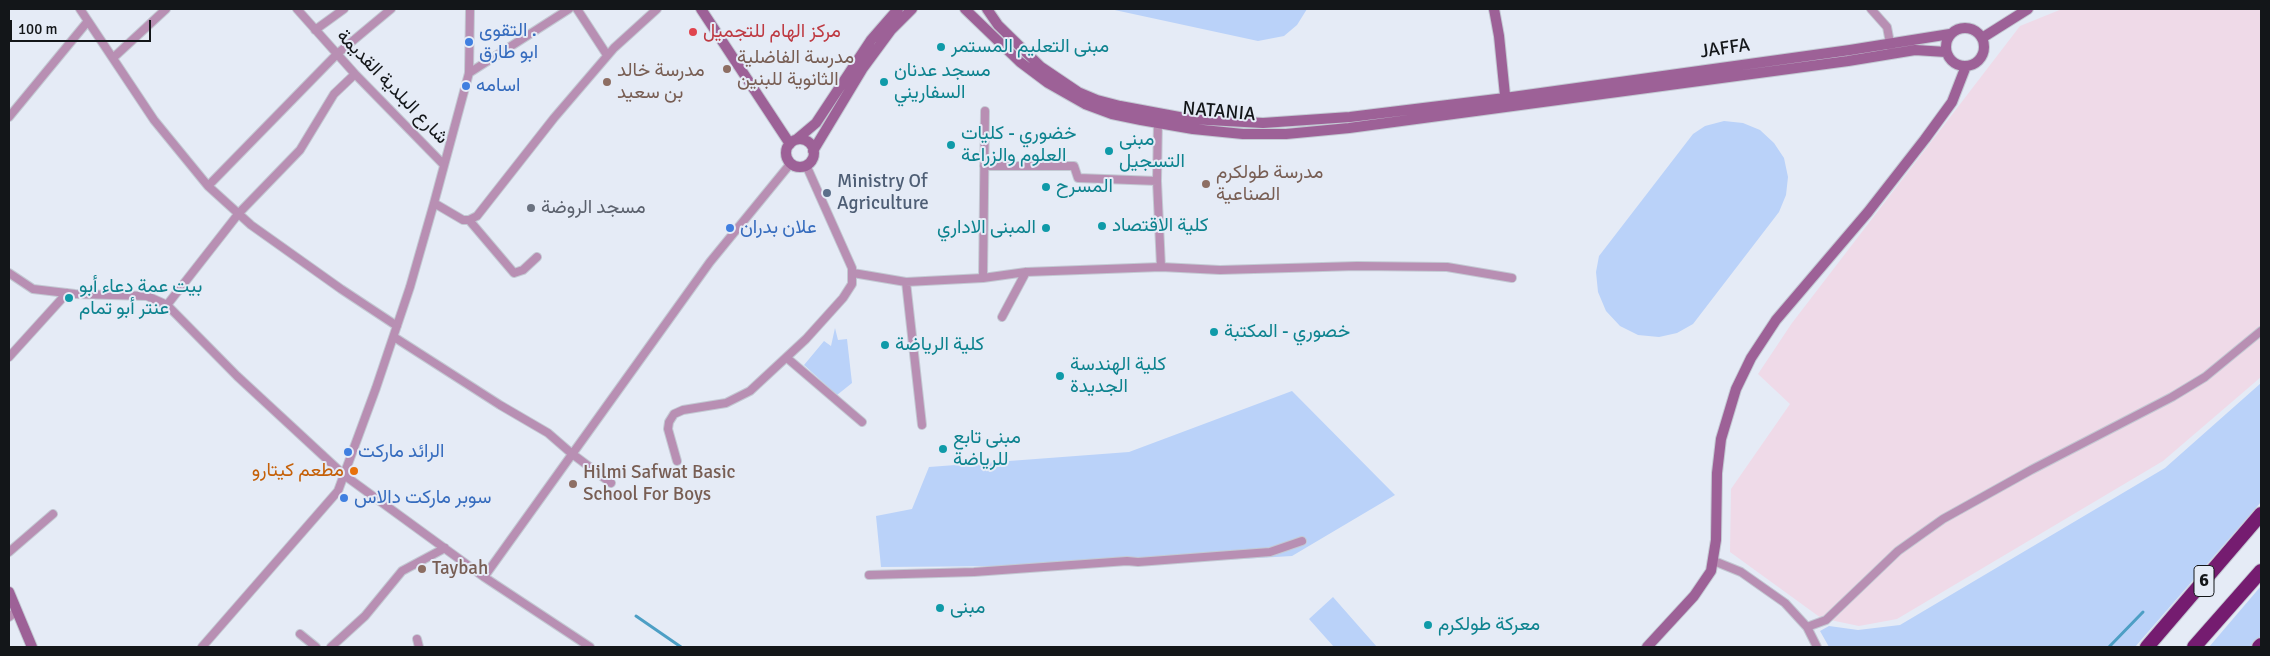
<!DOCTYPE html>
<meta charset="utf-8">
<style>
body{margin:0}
#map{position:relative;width:2270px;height:656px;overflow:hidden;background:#e5ebf6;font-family:Signika,sans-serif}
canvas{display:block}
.frame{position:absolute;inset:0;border:10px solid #131619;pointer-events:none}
.scale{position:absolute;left:10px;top:20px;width:141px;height:22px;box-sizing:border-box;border:2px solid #131619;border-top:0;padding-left:6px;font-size:15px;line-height:18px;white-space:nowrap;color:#131619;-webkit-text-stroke:4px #e5ebf6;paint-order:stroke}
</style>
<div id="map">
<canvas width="2270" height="656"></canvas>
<div class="frame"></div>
<div class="scale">100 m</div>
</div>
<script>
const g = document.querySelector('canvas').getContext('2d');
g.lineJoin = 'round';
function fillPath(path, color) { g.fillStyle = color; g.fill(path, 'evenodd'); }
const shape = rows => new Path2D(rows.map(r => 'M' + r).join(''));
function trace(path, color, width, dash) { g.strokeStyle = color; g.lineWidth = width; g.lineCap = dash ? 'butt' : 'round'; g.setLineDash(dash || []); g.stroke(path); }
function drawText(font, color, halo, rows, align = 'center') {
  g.font = font + ' Signika,Vazirmatn,sans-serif'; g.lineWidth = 4; g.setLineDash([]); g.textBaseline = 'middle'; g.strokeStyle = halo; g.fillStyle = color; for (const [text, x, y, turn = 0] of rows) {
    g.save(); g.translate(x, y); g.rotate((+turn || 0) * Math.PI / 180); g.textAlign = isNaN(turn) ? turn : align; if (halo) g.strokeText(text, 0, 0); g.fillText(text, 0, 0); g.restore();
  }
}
const industrial = shape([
 [2062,9,2261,9,2261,377,2163,461,1897,619,1859,626,1821,618,1730,552,1731,489,1790,404,1758,374,1792,323,2020,26]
]);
const green = shape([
 [1110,9,1307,9,1297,25,1284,36,1258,41],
 [1724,121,1743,123,1760,130,1774,143,1784,158,1788,177,1786,195,1779,212,1693,324,1677,333,1659,337,1638,335,1620,326,1606,311,1598,292,1596,272,1599,256,1693,134,1705,126],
 [835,328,838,340,847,339,852,383,837,395,804,365,824,341,831,346],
 [2261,383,2261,502,2135,647,1829,647,1820,631,1829,626,1858,630,1900,625,2165,468],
 [1292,391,1395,495,1292,556,1139,565,881,567,876,516,912,509,929,467,1129,452],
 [2261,586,2261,636,2253,647,2209,647],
 [1333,597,1377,647,1334,647,1309,619]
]);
const stream = shape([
 [636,616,681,647],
 [2109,647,2143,612]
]);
const street = shape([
 [80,9,154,120,208,186,251,225,341,289,397,326],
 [297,9,355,74,444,165],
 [577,9,607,55],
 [1871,9,1887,27,1891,48],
 [315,30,344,9],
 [113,58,166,9],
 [469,73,569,9],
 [9,117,88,21],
 [1158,120,1157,181,1161,267],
 [984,166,1074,166,1078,178,1157,181],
 [208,186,337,54,391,9],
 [434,203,463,220,469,220,477,216,554,118,614,48,657,9],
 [469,220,514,273,523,270,537,257],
 [9,273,33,289,75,294,147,296,167,305,237,376,344,475,484,577,590,647],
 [853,273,906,282,983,278,1026,272,1161,267,1220,270,1357,266,1447,267,1512,278],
 [983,278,985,111],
 [906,282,922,425],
 [167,305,239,213,300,150,334,94,355,74],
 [1002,317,1026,272],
 [394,337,500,405,548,433,571,453,611,483],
 [9,357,67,293],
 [787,358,862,422],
 [677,461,668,429,669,422,674,414,683,410,726,403,750,391,806,339,843,298,852,284,852,268,806,165],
 [9,552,53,514],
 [1714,561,1741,572,1785,603,1807,627,1817,647],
 [869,575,974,572,1127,561,1138,562,1270,552,1302,541],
 [484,577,710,262,791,163],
 [9,617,17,611],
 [1807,627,1826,620,1898,551,1943,519,2031,470,2172,397,2205,377,2261,331],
 [300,634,316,647],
 [417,639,419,647],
 [202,647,338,491,376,388,410,287,434,203,469,73,470,9],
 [331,647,365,616,402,571,445,548]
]);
const secondary = shape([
 [701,9,790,144],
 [965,9,1020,62,1048,83,1085,104,1112,114,1141,120,1193,129,1243,134,1286,134,1349,128,1848,61,1915,50,1946,52],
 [987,9,998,25,1041,67,1078,92,1097,100,1120,106,1190,119,1263,123,1350,117,1505,98,1850,50,1950,34],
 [1494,9,1499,36,1506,105],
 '1946 47a19 19 0 1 1 38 0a19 19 0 1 1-38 0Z',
 [1982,38,2028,9],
 [797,139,816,123,871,40,898,9],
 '786 153a14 14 0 1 1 28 0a14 14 0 1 1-28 0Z',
 [813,151,863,68,891,30,912,9],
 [9,592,32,647],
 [1647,647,1694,596,1711,571,1716,540,1717,473,1721,439,1736,389,1751,358,1776,320,1868,212,1925,139,1952,102,1966,66]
]);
const highway = shape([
 [2147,647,2261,514],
 [2194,647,2261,571],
 [2259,647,2261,645]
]);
const markers = [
 [693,32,5,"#e0444e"],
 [469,42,5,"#3f7fe0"],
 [941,47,5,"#0f9aa8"],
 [727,69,5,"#8d6e63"],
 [607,82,5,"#8d6e63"],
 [884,82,5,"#0f9aa8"],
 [466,86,5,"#3f7fe0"],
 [951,145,5,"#0f9aa8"],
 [1109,151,5,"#0f9aa8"],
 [1206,184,5,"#8d6e63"],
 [1046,187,5,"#0f9aa8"],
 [827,193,5,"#5c6f8a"],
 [531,208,5,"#6b7280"],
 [1102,226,5,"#0f9aa8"],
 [730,228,5,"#3f7fe0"],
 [1046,228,5,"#0f9aa8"],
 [69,298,5,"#0f9aa8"],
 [1214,332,5,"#0f9aa8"],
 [885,345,5,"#0f9aa8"],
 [1060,376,5,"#0f9aa8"],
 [943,449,5,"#0f9aa8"],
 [348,452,5,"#3f7fe0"],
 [354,471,5,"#e8710a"],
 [573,484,5,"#8d6e63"],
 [344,498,5,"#3f7fe0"],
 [422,569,5,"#8d6e63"],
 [940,608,5,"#0f9aa8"],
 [1428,625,5,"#0f9aa8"]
];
const shields = [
 [2204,581,20]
];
const shieldNames = [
 ["6",2204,581]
];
const shopNames = [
 ["التقوى .",479,31],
 ["ابو طارق",479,53],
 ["اسامه",476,86],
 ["علان بدران",740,228],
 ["الرائد ماركت",358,452],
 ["سوبر ماركت دالاس",354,498]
];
const healthNames = [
 ["مركز الهام للتجميل",703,32]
];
const cultureNames = [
 ["مبنى التعليم المستمر",951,47],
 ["مسجد عدنان",894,71],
 ["السفاريني",894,93],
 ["خضوري - كليات",961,134],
 ["العلوم والزراعة",961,156],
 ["مبنى",1119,140],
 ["التسجيل",1119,162],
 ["المسرح",1056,187],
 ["كلية الاقتصاد",1112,226],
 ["المبنى الاداري",1036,228,"right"],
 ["بيت عمة دعاء أبو",79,287],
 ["عنتر أبو تمام",79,309],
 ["خصوري - المكتبة",1224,332],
 ["كلية الرياضة",895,345],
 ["كلية الهندسة",1070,365],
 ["الجديدة",1070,387],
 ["مبنى تابع",953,438],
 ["للرياضة",953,460],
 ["مبنى",950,608],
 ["معركة طولكرم",1438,625]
];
const streetNames = [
 ["JAFFA",1725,49,-8],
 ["شارع البلدية القديمة",392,87,46],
 ["NATANIA",1219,112,5]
];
const educationNames = [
 ["مدرسة الفاضلية",737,58],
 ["الثانوية للبنين",737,80],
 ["مدرسة خالد",617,71],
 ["بن سعيد",617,93],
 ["مدرسة طولكرم",1216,173],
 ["الصناعية",1216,195],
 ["Hilmi Safwat Basic",583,473],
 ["School For Boys",583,495],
 ["Taybah",432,569]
];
const serviceNames = [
 ["Ministry Of",837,182],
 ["Agriculture",837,204]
];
const worshipNames = [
 ["مسجد الروضة",541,208]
];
const foodNames = [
 ["مطعم كيتارو",344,471]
];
fillPath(industrial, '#efdae8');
fillPath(green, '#bad2f9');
trace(stream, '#4d9fc5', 3);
trace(street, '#c3c9d3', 10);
trace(secondary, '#c3c9d3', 12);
trace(highway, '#c3c9d3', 16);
trace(street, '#b88fb3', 8);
trace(secondary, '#9d6197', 10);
trace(highway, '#751c70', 14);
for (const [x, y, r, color] of markers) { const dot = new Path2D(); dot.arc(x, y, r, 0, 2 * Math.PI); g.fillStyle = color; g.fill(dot); trace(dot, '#e5ebf6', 2); }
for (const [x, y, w] of shields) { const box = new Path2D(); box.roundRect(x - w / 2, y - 15.5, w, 31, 4); g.fillStyle = '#e5ebf6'; g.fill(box); trace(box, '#131619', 1); }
drawText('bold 18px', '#131619', null, shieldNames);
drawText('19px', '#366cbe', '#e5ebf6', shopNames, 'left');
drawText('19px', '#be3a42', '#e5ebf6', healthNames, 'left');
drawText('19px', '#0d838f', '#e5ebf6', cultureNames, 'left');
drawText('19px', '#131619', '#e5ebf6', streetNames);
drawText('19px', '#785e54', '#e5ebf6', educationNames, 'left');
drawText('19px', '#4e5e75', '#e5ebf6', serviceNames, 'left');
drawText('19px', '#5b616d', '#e5ebf6', worshipNames, 'left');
drawText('19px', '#c56008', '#e5ebf6', foodNames, 'right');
</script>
